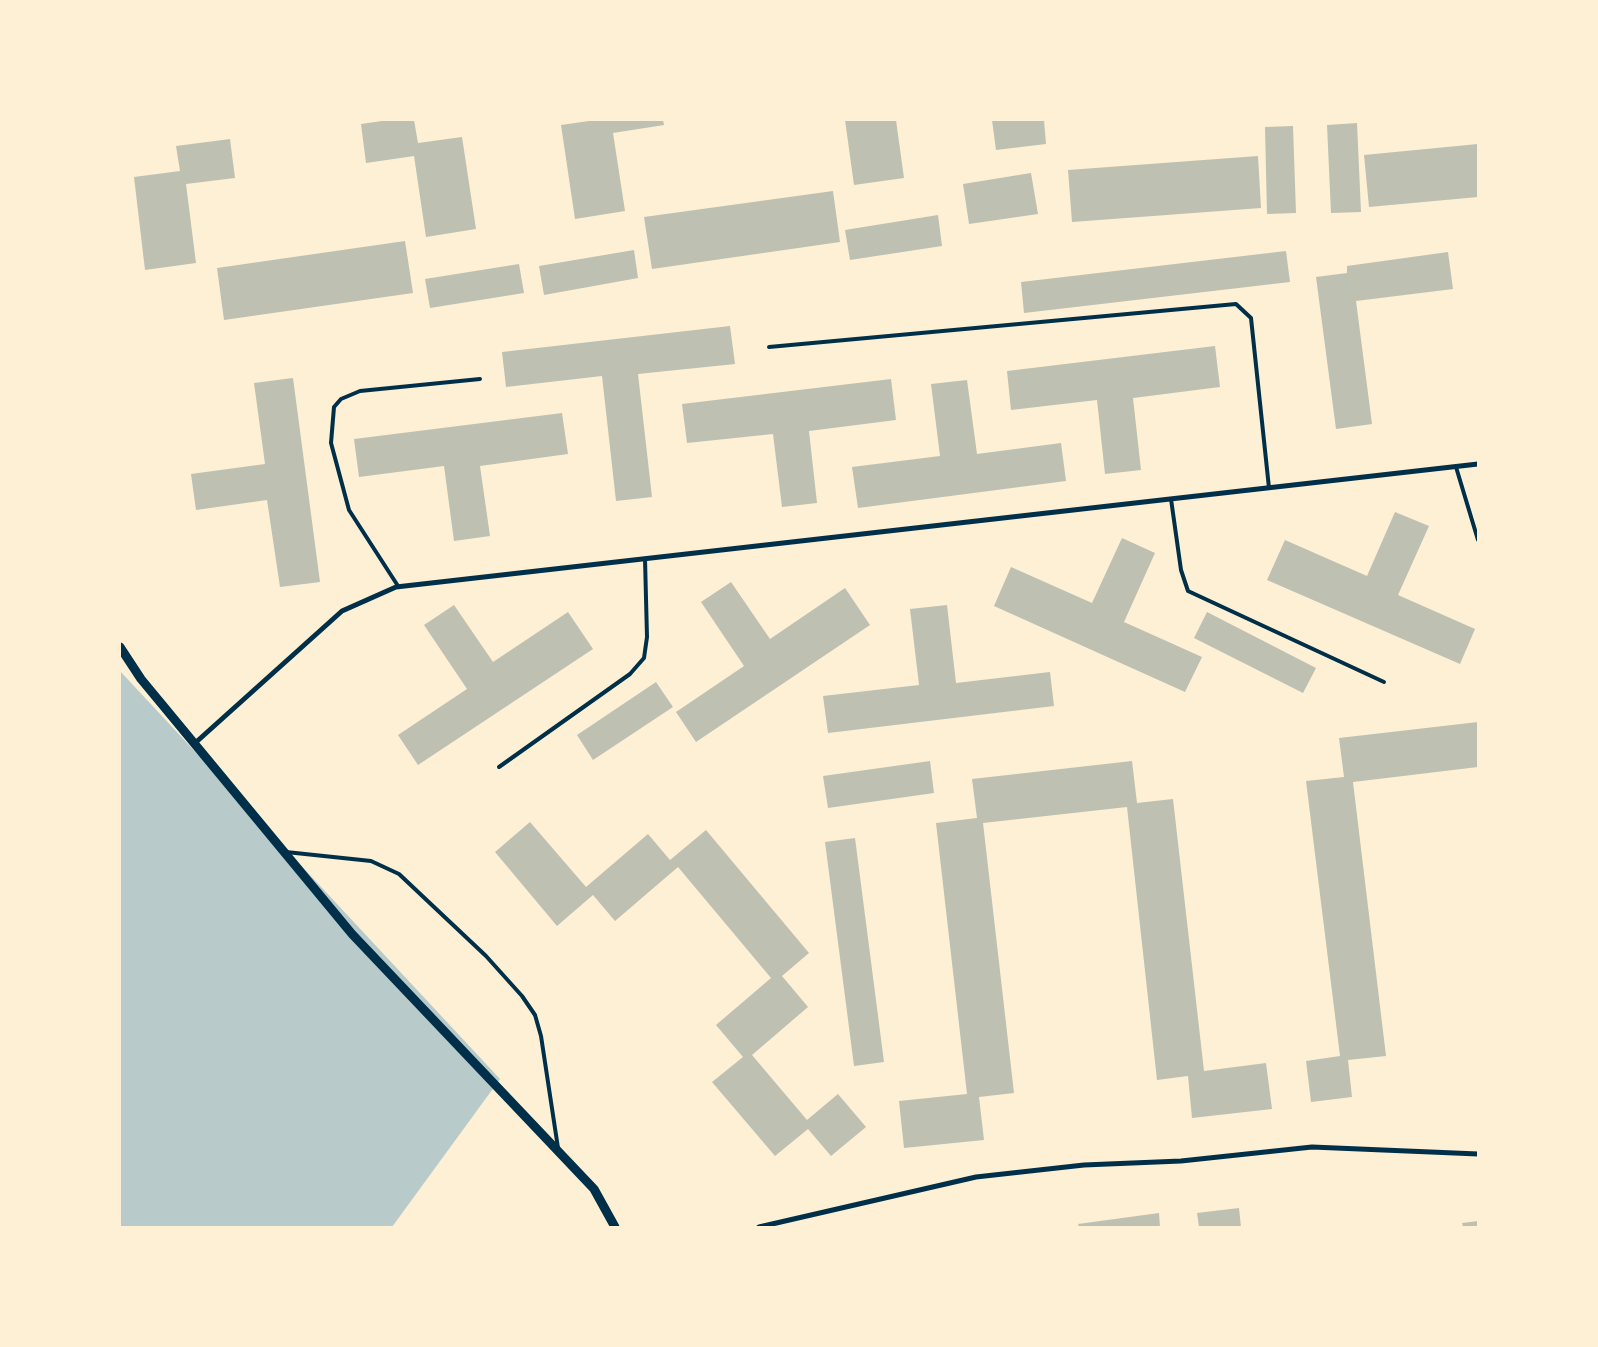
<!DOCTYPE html>
<style>
body{margin:0}
#map{position:relative;width:1598px;height:1347px;overflow:hidden;background:#fdf0d5;font-family:Figtree,sans-serif}
canvas{display:block}
.frame{position:absolute;inset:0;border:121px solid #fdf0d5;pointer-events:none}
</style>
<div id="map">
<canvas width="1598" height="1347"></canvas>
<div class="frame"></div>
</div>
<script>
const g = document.querySelector('canvas').getContext('2d');
g.lineJoin = 'round';
function fillPath(path, color) { g.fillStyle = color; g.fill(path, 'evenodd'); }
const shape = rows => new Path2D(rows.map(r => 'M' + r).join(''));
function trace(path, color, width, dash) { g.strokeStyle = color; g.lineWidth = width; g.lineCap = dash ? 'butt' : 'round'; g.setLineDash(dash || []); g.stroke(path); }
const green = shape([
 [120,671,500,1079,392,1227,120,1227]
]);
const building = shape([
 [389,120,414,120,418,143,462,137,476,229,426,237,414,156,366,163,361,124],
 [596,120,663,120,664,125,613,133,625,211,575,219,561,125],
 [845,120,896,120,904,178,854,185],
 [992,120,1044,120,1046,144,996,150],
 [1357,123,1361,212,1331,213,1327,125],
 [1293,126,1296,213,1267,214,1265,127],
 [230,139,235,178,186,184,196,263,145,270,134,177,180,171,176,146],
 [1478,144,1478,197,1369,207,1364,155],
 [1258,156,1261,208,1072,222,1068,170],
 [1031,173,1038,214,969,224,963,184],
 [833,191,840,242,652,269,644,217],
 [938,215,942,246,850,260,845,230],
 [405,241,413,293,224,320,217,268],
 [634,250,638,278,544,295,539,266],
 [1286,251,1290,282,1024,313,1021,282],
 [1448,252,1453,289,1356,301,1372,424,1336,429,1316,277,1347,273,1347,266],
 [519,264,524,293,430,308,425,279],
 [730,326,735,364,638,374,652,497,616,501,602,376,506,387,502,352],
 [1215,346,1220,387,1133,398,1141,470,1105,474,1097,400,1011,410,1007,371],
 [293,378,320,582,280,587,267,500,196,510,191,474,265,464,254,383],
 [891,379,896,420,809,431,817,503,782,507,773,434,687,443,682,404],
 [967,380,977,454,1061,443,1066,481,858,508,852,467,940,456,931,384],
 [562,413,568,454,480,466,490,536,454,541,444,466,359,477,354,439],
 [1395,512,1429,526,1398,595,1475,629,1460,664,1267,580,1285,540,1367,576],
 [1122,538,1155,553,1124,622,1202,657,1185,692,994,606,1011,567,1092,603],
 [731,582,770,639,845,588,870,625,696,742,676,712,744,666,701,602],
 [454,605,493,662,568,612,593,649,418,765,398,735,467,689,424,625],
 [947,605,956,683,1050,672,1054,706,828,733,823,696,919,685,910,609],
 [1207,612,1316,668,1303,693,1194,638],
 [656,682,673,707,593,760,577,735],
 [1478,722,1478,767,1353,782,1386,1056,1348,1060,1352,1097,1311,1102,1306,1061,1340,1056,1306,781,1344,777,1339,738],
 [930,761,934,793,828,808,823,776],
 [1132,761,1137,803,1173,799,1204,1071,1266,1063,1272,1109,1192,1118,1188,1076,1157,1080,1127,807,983,823,1014,1093,979,1097,984,1140,904,1148,899,1101,967,1094,936,823,977,818,972,779],
 [530,822,586,887,648,834,670,860,706,830,809,953,782,976,808,1007,752,1055,807,1120,838,1094,866,1127,831,1156,808,1129,775,1156,712,1082,743,1057,716,1025,771,978,678,867,615,921,593,895,557,926,495,852],
 [855,838,884,1062,854,1066,825,842],
 [1239,1208,1241,1227,1199,1227,1197,1213],
 [1159,1213,1160,1227,1079,1227,1078,1224],
 [1478,1221,1478,1227,1463,1227,1462,1223]
]);
const service = shape([
 [769,347,1236,304,1251,318,1269,488],
 [1456,467,1478,540],
 [1171,499,1181,570,1188,591,1384,682],
 [398,586,349,510,331,443,334,407,341,399,360,391,480,379],
 [499,767,630,674,644,658,647,637,645,559],
 [286,852,371,861,399,874,486,956,522,996,535,1015,541,1036,558,1148]
]);
const minor = shape([
 [194,744,342,611,396,587,1478,464],
 [759,1227,976,1177,1084,1165,1181,1161,1312,1147,1478,1154]
]);
const tertiary = shape([
 [120,647,141,679,352,934,594,1189,615,1227]
]);
fillPath(green, '#b9caca');
fillPath(building, '#bec0b2');
trace(service, '#003049', 4);
trace(minor, '#003049', 5);
trace(tertiary, '#003049', 9);
</script>
